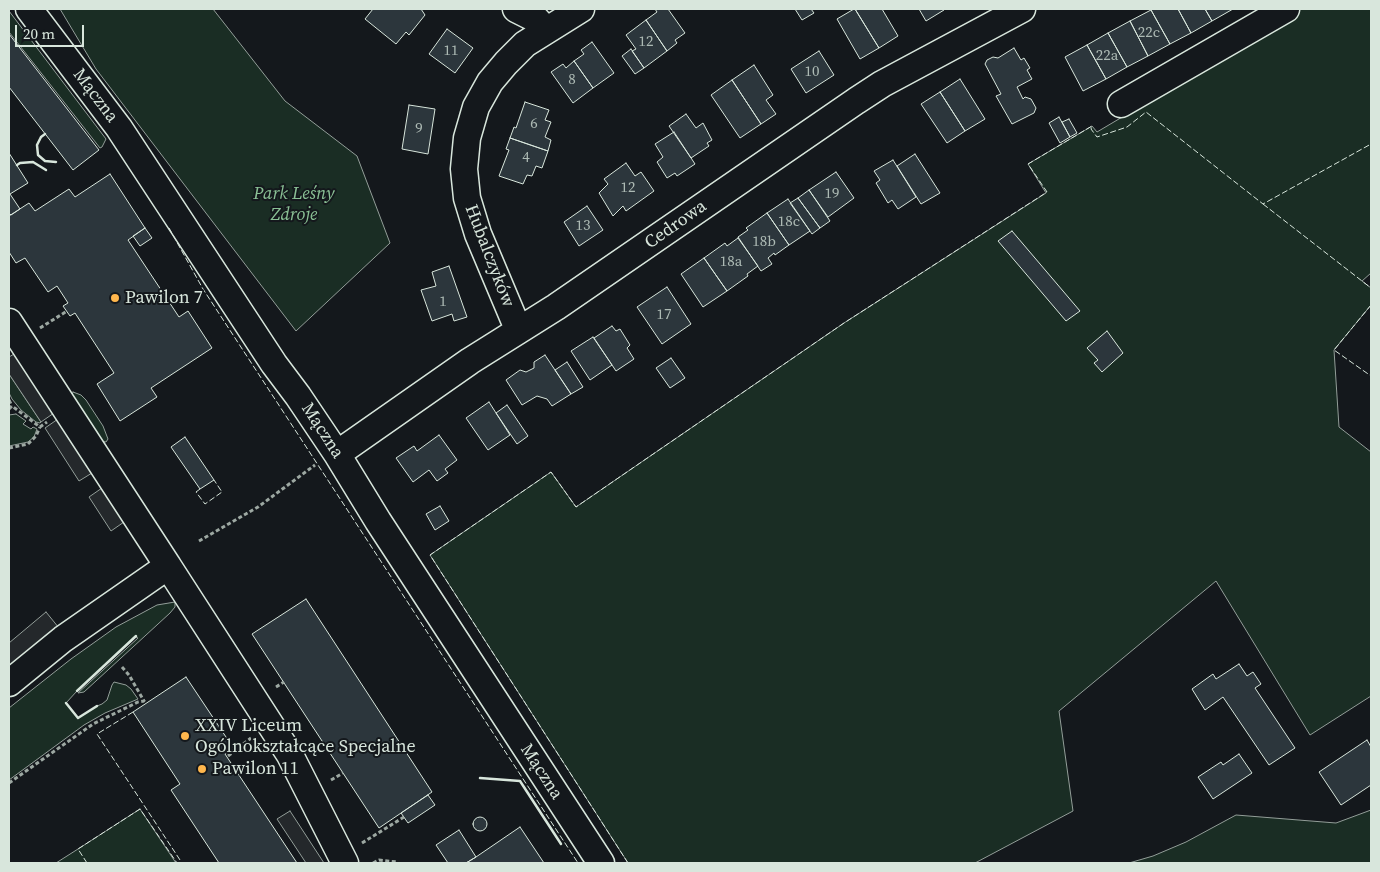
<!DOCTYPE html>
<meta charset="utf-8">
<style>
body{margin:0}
#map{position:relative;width:1380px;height:872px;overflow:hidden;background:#14181c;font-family:"Source Serif 4",serif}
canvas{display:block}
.frame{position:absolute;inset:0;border:10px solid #d8e6dc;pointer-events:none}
.scale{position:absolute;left:15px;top:25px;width:69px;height:22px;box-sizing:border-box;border:2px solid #d8e6dc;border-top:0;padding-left:6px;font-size:15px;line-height:18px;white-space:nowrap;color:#d8e6dc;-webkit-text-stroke:4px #14181c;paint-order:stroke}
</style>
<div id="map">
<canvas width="1380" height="872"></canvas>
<div class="frame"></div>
<div class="scale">20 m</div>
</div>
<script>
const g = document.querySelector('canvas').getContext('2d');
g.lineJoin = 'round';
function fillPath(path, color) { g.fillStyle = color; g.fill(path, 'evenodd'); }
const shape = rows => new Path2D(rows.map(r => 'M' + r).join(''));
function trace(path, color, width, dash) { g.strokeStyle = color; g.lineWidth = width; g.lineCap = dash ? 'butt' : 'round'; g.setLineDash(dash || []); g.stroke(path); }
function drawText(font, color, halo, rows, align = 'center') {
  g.font = font + ' "Source Serif 4",serif'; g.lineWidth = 4; g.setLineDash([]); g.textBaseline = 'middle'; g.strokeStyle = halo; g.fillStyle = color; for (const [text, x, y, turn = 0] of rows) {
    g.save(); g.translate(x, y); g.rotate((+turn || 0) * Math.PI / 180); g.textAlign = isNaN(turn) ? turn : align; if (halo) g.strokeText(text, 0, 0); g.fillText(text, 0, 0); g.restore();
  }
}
const green = shape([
 [60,9,213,9,285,101,357,156,390,243,296,331,96,69,60,9],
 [1294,9,1371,9,1371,273,1362,281,1371,288,1371,305,1334,350,1339,427,1371,452,1371,696,1310,735,1216,581,1059,711,1073,811,975,863,628,863,430,555,551,472,576,507,844,323,1046,193,1028,164,1092,126,1097,132,1208,66,1294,9],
 [9,11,106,139,102,147,100,148,9,32,9,11],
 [9,374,41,422,40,423,36,422,21,410,12,399,9,393,9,374],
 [73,392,81,395,86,400,103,426,108,439,106,442,100,441,72,395,73,392],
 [16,414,26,421,23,424,31,429,33,427,37,429,34,437,28,442,9,446,9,415,16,414],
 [175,602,175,607,170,613,84,692,78,693,138,638,136,637,77,691,66,703,78,718,97,706,102,704,107,700,112,685,114,682,126,685,131,689,138,699,105,713,84,725,9,780,9,708,71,659,116,627,157,605,175,602],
 [140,809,176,863,56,863,78,849,140,809],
 [1371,810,1371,863,1129,863,1153,856,1186,842,1236,815,1336,823,1371,810]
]);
const parking = shape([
 [14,354,54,413,41,422,9,374,9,357,14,354],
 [58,419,92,473,79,481,45,428,58,419],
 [102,488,124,522,111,531,89,497,102,488],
 [46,612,59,628,9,669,9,643,46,612],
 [290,811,324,863,306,863,277,819,290,811]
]);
const building = shape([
 [373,9,421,9,425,15,409,35,406,32,396,44,365,19,373,9],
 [655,9,668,9,685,33,675,40,677,43,667,51,646,20,657,12,655,9],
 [795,9,811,9,814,13,802,20,795,9],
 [854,9,855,9,879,48,860,59,837,19,854,9],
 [855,9,882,9,898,36,879,48,855,9],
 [919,9,944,9,944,10,926,21,919,9],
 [1152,9,1178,9,1191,33,1170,44,1151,10,1152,9],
 [1178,9,1205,9,1212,21,1191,33,1178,9],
 [1205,9,1233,9,1212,21,1205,9],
 [1151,10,1170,44,1148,56,1130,21,1151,10],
 [646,20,667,51,644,68,632,51,636,49,626,35,646,20],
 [1130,21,1148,56,1127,67,1108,33,1130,21],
 [447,29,473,48,455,73,429,54,447,29],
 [1108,33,1127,67,1106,79,1087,45,1108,33],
 [9,34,99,150,73,170,9,87,9,34],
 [592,42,614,73,593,88,574,61,584,54,581,50,592,42],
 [1087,45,1106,79,1083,91,1065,57,1087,45],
 [1014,48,1021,60,1024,58,1030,68,1027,70,1032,79,1017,87,1023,99,1025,97,1031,99,1036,108,1034,113,1012,124,996,96,1001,94,985,64,987,60,993,57,998,58,1014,48],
 [631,49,644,68,635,74,622,56,631,49],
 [819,51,834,75,806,93,791,69,819,51],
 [574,61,593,88,573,103,551,72,563,64,566,68,574,61],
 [754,65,773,95,766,100,776,114,761,124,732,80,754,65],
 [960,79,985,119,965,131,940,92,960,79],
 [732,80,761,124,740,138,711,95,732,80],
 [940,92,965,131,947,143,921,104,940,92],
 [525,102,549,110,545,120,551,122,545,137,551,140,548,151,510,138,514,127,516,128,525,102],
 [409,105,435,109,428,154,402,149,409,105],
 [686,114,696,128,703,123,712,140,707,143,709,146,691,158,669,126,686,114],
 [1059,117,1070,137,1060,143,1049,123,1059,117],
 [1069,119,1077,133,1070,137,1062,122,1069,119],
 [674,132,695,164,677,176,675,173,667,178,657,162,663,157,655,144,674,132],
 [510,138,548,151,542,168,536,166,532,176,527,175,523,184,499,176,509,150,506,149,510,138],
 [9,153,28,183,10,194,20,209,11,215,9,213,9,153],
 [915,154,940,193,921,204,897,166,915,154],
 [893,160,916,197,898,209,892,200,888,203,876,183,880,180,874,171,893,160],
 [626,163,635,176,641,172,654,191,626,211,623,206,613,216,599,193,608,184,604,179,626,163],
 [836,172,854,198,828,217,809,190,836,172],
 [110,174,145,228,128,240,179,317,188,311,212,348,151,388,157,397,120,421,97,384,114,373,75,313,70,316,63,306,68,303,57,286,48,292,25,258,16,263,9,252,9,216,29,203,35,211,69,189,75,197,110,174],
 [809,190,830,221,820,228,798,198,809,190],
 [798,198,820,228,812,234,790,203,798,198],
 [788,199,810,231,789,245,767,213,788,199],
 [587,206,603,230,579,246,564,222,587,206],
 [767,213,789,245,775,255,774,253,768,258,772,264,761,271,738,237,748,230,746,228,767,213],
 [145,228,152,238,140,246,133,236,145,228],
 [1012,231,1080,311,1066,321,998,241,1012,231],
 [738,238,758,266,747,274,748,276,727,291,704,258,725,243,727,246,738,238],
 [704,258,727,291,703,307,681,274,704,258],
 [449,266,467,317,454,321,452,314,432,321,421,290,436,286,432,272,449,266],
 [667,287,691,324,662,344,637,307,667,287],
 [612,326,616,331,620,329,630,345,627,348,634,359,616,371,594,338,612,326],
 [1107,331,1123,353,1102,372,1094,363,1098,360,1087,348,1107,331],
 [593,337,612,365,590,380,571,351,593,337],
 [545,355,571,394,552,406,547,399,537,396,522,405,506,380,520,370,526,372,534,368,534,362,545,355],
 [671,358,685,378,670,388,656,368,671,358],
 [567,362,583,387,571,394,555,370,567,362],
 [489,402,510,435,488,450,466,418,489,402],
 [507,405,528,436,517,444,496,413,507,405],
 [439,435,457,460,445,469,448,473,437,481,429,470,413,482,396,458,414,446,417,451,439,435],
 [185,437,214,480,200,489,171,447,185,437],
 [440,506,449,521,435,530,426,514,440,506],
 [306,599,432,792,379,828,252,634,306,599],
 [1239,664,1247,676,1253,672,1261,684,1255,688,1295,748,1269,765,1223,697,1205,710,1192,689,1213,674,1216,679,1239,664],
 [186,677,234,749,225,754,297,863,219,863,171,790,180,784,133,712,186,677],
 [1367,740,1371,747,1371,785,1341,805,1319,772,1367,740],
 [1239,754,1252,773,1213,799,1198,777,1221,762,1223,765,1239,754],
 [428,795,435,805,408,823,401,813,428,795],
 '473 824a7 7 0 1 1 14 0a7 7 0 1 1-14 0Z',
 [520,827,544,863,466,863,476,857,520,827],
 [459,830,476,857,466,863,448,863,436,845,459,830]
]);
const path = shape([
 [40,328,67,311],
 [9,400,12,406],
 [9,409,12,406,40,427,47,422],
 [9,448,28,444,36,436,40,427],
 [199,541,258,507,315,465],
 [122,667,129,675,144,701],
 [276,687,284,682],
 [228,756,251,738],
 [331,780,343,773],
 [9,783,93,724,138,702,144,701,146,703],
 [362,843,404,817],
 [373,863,379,860,397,862,393,863]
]);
const minor = shape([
 [29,9,119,128,274,364,298,396,337,454,378,521,601,863],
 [516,9,536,19,546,30],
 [1121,104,1286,9],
 [9,322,168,566],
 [518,329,478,234,467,198,464,169,467,138,476,107,490,82,506,63,525,44,581,9],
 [337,454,470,361,556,307,856,101,882,84,1022,9],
 [9,683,63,639,168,566,290,755,345,863]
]);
const fence = shape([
 [1263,204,1371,288],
 [169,228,203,289,578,863],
 [1371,305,1334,350,1371,376],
 [200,489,196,492,205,504,222,492,214,480],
 [133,712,97,734,182,863],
 [87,863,78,849,140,809,177,863],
 [628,863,430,555,551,472,576,507,844,323,1047,192,1028,164,1092,126,1091,129,1097,137,1127,127,1146,112,1263,204,1371,144]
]);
const wall = shape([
 [45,134,41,137,37,145,38,155,45,161,56,162],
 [17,165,20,163,33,162,46,170],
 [77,691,136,636],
 [66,703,78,718,97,706],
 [480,778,520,781,561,844]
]);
const markers = [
 [115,298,5,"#ffb74d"],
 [185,736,5,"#ffb74d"],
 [202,769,5,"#ffb74d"]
];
const numberNames = [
 ["22c",1149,33],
 ["12",646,42],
 ["11",451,51],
 ["22a",1107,56],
 ["10",812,72],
 ["8",572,80],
 ["6",534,124],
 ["9",419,129],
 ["4",526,158],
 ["12",628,188],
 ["19",832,194],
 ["18c",789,222],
 ["13",583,226],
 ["18b",764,242],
 ["18a",731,262],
 ["1",443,302],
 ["17",664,315]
];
const streetNames = [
 ["Mączna",95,96,53],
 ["Cedrowa",676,225,-35],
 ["Hubalczyków",489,256,69],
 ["Mączna",322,431,57],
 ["Mączna",541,772,57]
];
const parkNames = [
 ["Park Leśny",294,194],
 ["Zdroje",294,215]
];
const poiNames = [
 ["Pawilon 7",125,298],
 ["XXIV Liceum",195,726],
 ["Ogólnokształcące Specjalne",195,747],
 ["Pawilon 11",212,769]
];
fillPath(green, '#1a2d24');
trace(green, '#939e99', 1);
fillPath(parking, '#24282b');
trace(parking, '#939e99', 1);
fillPath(building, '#2c363c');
trace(building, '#d8e6dc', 1);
trace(minor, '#d8e6dc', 29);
trace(path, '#9da8a2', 3, [4, 2.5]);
trace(minor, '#14181c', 26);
trace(fence, '#d8e6dc', 1, [6, 2.5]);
trace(wall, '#d8e6dc', 2.5);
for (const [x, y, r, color] of markers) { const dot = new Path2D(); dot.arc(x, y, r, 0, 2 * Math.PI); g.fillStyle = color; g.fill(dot); trace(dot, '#14181c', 2); }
drawText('15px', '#adbab4', null, numberNames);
drawText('18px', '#d8e6dc', '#14181c', streetNames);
drawText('italic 18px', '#8ac095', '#14181c', parkNames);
drawText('18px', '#d8e6dc', '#14181c', poiNames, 'left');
</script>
